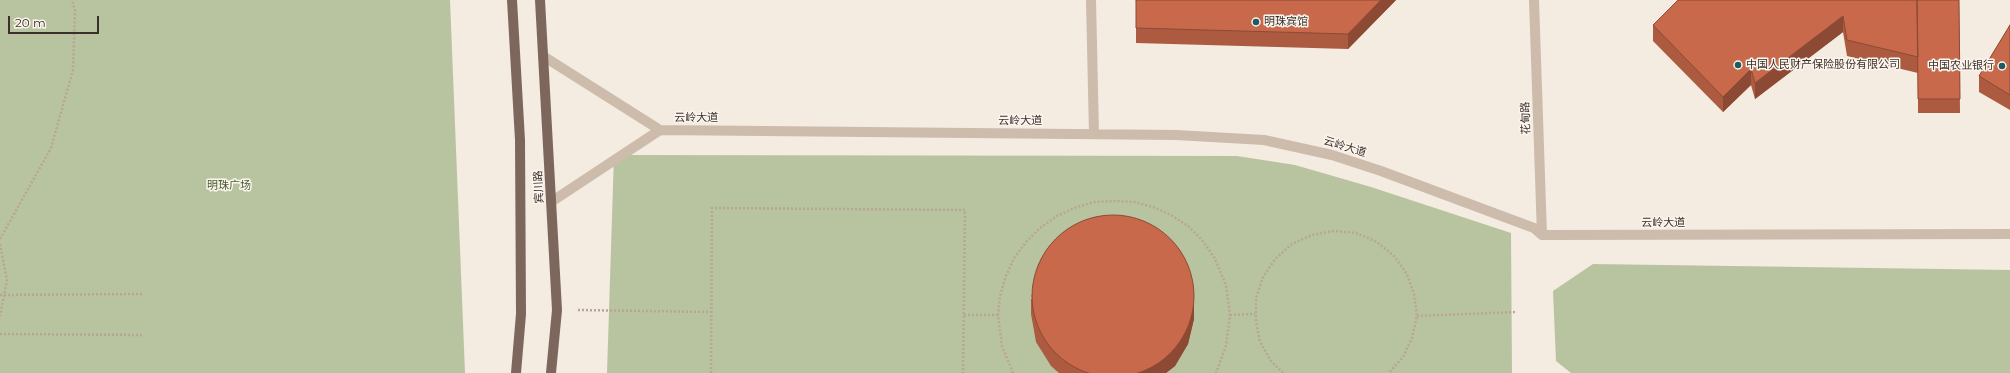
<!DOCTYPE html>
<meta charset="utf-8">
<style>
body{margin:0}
#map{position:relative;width:2010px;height:373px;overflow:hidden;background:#f4ebe1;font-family:Montserrat,sans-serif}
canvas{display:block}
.scale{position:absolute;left:8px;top:16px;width:91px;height:18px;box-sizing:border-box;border:2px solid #3b302b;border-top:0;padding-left:5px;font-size:12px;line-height:14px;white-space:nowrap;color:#3b302b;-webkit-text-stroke:3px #fbf5ee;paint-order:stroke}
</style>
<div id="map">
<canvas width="2010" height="373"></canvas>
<div class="scale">20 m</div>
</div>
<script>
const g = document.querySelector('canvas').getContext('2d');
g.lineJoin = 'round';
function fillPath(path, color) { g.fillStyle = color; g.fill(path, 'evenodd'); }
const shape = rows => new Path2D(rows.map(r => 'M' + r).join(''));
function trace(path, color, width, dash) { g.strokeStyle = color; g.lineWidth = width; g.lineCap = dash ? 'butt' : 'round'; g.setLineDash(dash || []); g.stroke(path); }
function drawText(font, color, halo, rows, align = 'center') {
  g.font = font + ' Montserrat,"Noto Sans SC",sans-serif'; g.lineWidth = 3; g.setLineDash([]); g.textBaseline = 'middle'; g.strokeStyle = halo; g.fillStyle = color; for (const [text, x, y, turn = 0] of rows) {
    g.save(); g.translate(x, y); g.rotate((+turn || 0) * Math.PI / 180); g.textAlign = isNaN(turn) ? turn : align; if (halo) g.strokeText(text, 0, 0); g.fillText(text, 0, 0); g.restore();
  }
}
const green = shape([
 [0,0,450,0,465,373,0,373],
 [614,155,1237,156,1295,165,1371,187,1511,233,1512,373,607,373],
 [1593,264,2010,270,2010,373,1571,373,1556,361,1553,291]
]);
const path = shape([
 [0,239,51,148,73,70,75,11,72,0],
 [0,244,7,280,0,316],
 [0,295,142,294],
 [578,310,711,312],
 [964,315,998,315],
 [1230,315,1255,314],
 [1417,316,1516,312],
 [0,334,142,335],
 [711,373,712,208,965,210,963,373],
 [1013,373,1002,346,998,315,1000,296,1006,276,1014,258,1026,242,1040,228,1057,216,1074,208,1094,202,1114,201,1134,202,1153,207,1171,215,1188,226,1202,240,1214,257,1226,285,1230,315,1226,346,1216,373],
 [1283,373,1271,361,1260,342,1256,321,1256,298,1263,277,1275,259,1292,244,1312,235,1334,231,1356,233,1377,242,1394,256,1407,274,1414,294,1417,316,1412,338,1403,357,1389,373]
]);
const minor = shape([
 [1091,0,1094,134],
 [1534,0,1542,235],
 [543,56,660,130],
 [660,130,1176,135,1264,140,1332,155,1381,171,1534,228,1542,235,2010,234],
 [551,202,660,130]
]);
const major = shape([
 [512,0,520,140,521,314,516,373],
 [540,0,557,310,551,373]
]);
const wall = shape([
 [1136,0,1396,0,1348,49,1136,43],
 [1959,0,1960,113,1918,113,1918,73,1847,56,1843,32,1755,99,1751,85,1723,112,1653,41,1653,25],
 [2010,25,2010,110,1979,92,1979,76],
 [1031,299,1194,319,1188,344,1175,366,1166,373,1059,373,1051,366,1036,342,1031,314]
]);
const shadedWall = shape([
 [1381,0,1396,0,1348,49,1348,34],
 [1843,16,1843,32,1755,99,1755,83],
 [1751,69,1751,85,1723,112,1723,97],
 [1194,304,1194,319,1188,344,1175,366,1166,373,1139,373]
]);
const building = shape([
 [1136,0,1381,0,1348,34,1136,28,1136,0],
 [1678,0,1917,0,1918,57,1847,40,1843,16,1755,83,1751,69,1723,97,1653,25,1678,0],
 [1917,0,1959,0,1960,99,1918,99,1917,0],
 [2010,25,2010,95,1979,76,2010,25],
 '1032 296a81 81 0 1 1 162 0a81 81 0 1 1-162 0Z'
]);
const markers = [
 [1256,22,4,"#1f5a5e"],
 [1738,65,4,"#1f5a5e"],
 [2002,66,4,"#1f5a5e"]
];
const poiNames = [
 ["明珠宾馆",1264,22],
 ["中国人民财产保险股份有限公司",1746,65],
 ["中国农业银行",1994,66,"right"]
];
const streetNames = [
 ["云岭大道",696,118],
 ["花甸路",1526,118,-92],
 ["云岭大道",1020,121],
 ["云岭大道",1345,147,17],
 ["宾川路",539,187,-93],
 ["云岭大道",1663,223]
];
const parkNames = [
 ["明珠广场",229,186]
];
fillPath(green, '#b8c4a0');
trace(path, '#b9a596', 2.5, [2, 2]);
trace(minor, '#cdbbac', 10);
trace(major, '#7d675c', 10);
fillPath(wall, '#ac5a40');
fillPath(shadedWall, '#8c4a34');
fillPath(building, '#c8694b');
trace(building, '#8c4a34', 1);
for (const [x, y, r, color] of markers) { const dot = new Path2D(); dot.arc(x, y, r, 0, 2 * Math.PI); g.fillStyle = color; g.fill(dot); trace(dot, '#fbf5ee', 1.5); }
drawText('11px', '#3b302b', '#fbf5ee', poiNames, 'left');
drawText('11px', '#3b302b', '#fbf5ee', streetNames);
drawText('11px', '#4a5a2e', '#fbf5ee', parkNames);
</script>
